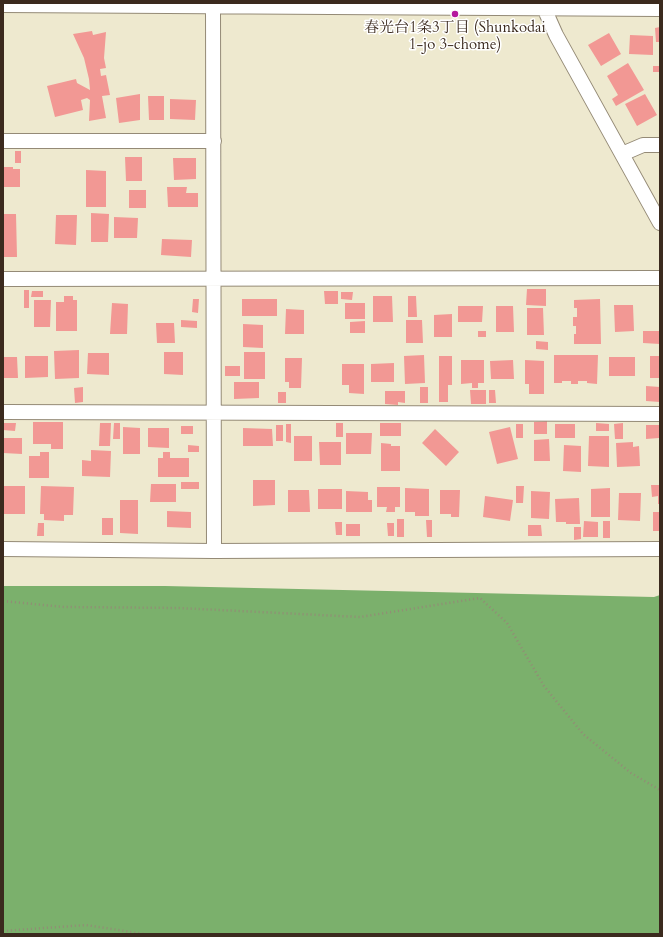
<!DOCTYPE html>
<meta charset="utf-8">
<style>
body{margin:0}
#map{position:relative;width:663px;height:937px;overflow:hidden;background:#eee9cf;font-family:Cardo,serif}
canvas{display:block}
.frame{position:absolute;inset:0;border:4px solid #3b2a1e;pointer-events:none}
</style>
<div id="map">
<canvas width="663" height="937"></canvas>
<div class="frame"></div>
</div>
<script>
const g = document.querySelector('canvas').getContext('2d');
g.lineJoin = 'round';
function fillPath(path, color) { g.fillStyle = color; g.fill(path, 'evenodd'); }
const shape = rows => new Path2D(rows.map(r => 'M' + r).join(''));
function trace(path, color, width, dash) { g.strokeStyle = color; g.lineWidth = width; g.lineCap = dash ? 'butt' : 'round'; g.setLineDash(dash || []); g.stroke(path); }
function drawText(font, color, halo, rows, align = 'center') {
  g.font = font + ' Cardo,"Noto Serif JP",serif'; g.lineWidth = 3; g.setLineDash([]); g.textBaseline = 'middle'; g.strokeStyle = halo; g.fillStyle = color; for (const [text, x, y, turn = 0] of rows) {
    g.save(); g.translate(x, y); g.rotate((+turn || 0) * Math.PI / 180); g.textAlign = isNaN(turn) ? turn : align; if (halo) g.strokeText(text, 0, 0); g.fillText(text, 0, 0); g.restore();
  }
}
const forest = shape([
 [3,586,165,586,654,597,660,595,660,934,3,934]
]);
const building = shape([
 [660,27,660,42,656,42,655,28],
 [92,31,93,35,106,32,104,58,106,68,100,69,101,76,106,75,110,95,102,96,106,118,89,121,90,100,87,98,81,100,83,110,55,117,47,86,76,79,77,83,90,90,89,79,84,58,73,34],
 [609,33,621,54,601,66,588,45],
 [630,35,653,36,653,55,629,54],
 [628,63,644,90,616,106,612,99,618,95,607,76],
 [653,66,660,66,660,72,653,72],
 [140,94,140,120,119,123,116,98],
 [645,94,657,115,637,126,625,104],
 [148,96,164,96,164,120,149,120],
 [170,99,196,100,195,120,170,119],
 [15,151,21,151,21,163,15,163],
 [125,157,142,157,142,181,126,181],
 [173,158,196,158,196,179,174,180],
 [3,167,13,167,13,169,20,169,20,187,3,187],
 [86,170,106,171,106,207,86,207],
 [167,187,187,187,186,193,198,193,198,207,168,207],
 [129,190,146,190,146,208,129,208],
 [91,213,109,214,108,242,91,242],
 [3,214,16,214,17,257,3,257],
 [56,215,77,215,76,245,55,244],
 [114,217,138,218,137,238,114,238],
 [162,239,192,240,191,257,161,255],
 [527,289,546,289,546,306,526,305],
 [24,290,29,290,29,308,24,308],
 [32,291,43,291,43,297,31,297],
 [324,291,338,291,338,304,325,304],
 [341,292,353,292,352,300,341,299],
 [64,296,73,296,73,300,77,300,77,331,56,331,56,302,64,302],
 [373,296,392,296,393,322,373,322],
 [408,296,416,296,417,317,408,317],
 [193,299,199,299,198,313,192,312],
 [242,299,277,299,277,316,242,316],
 [600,299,601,344,574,344,574,334,576,334,576,326,573,326,573,317,577,317,577,308,574,308,574,300],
 [34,300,51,300,50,327,34,327],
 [112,303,128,304,127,334,110,334],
 [345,303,365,303,365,319,345,319],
 [614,305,633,305,634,331,615,332],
 [458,306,483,306,482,322,458,322],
 [496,306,513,306,514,332,496,332],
 [527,308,543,308,544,335,527,335],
 [286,309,304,310,304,334,285,334],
 [452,314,452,337,434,337,434,315],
 [181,320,197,321,197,328,181,327],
 [406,320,422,320,423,343,406,343],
 [365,321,365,333,350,333,350,322],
 [156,323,174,323,175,343,157,343],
 [243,324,263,325,263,348,243,347],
 [478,331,486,331,486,337,478,337],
 [643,331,660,331,660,344,643,343],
 [536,341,548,342,548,350,536,349],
 [79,350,79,378,55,379,54,351],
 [164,352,183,352,183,375,164,374],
 [244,352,265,352,265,379,244,379],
 [88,353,109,353,109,375,87,374],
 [424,355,425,383,405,384,404,356],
 [554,355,598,355,597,384,587,383,587,381,578,381,578,384,571,384,571,381,562,381,562,383,554,383],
 [25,356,48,356,48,377,25,378],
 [439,356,452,356,452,385,448,385,448,402,439,402],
 [650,356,660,356,660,378,650,378],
 [3,357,17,357,18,378,3,378],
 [609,357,635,357,635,376,609,376],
 [285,358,302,358,301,388,289,388,289,382,285,382],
 [461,360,484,360,484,383,478,383,478,388,472,388,472,383,461,384],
 [513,360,514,379,491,379,490,361],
 [525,360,544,361,544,394,529,394,529,384,525,384],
 [394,363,394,382,371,382,371,364],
 [342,364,364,364,364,394,349,393,349,385,342,385],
 [225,366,240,366,240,376,225,376],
 [234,382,259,382,259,398,234,399],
 [646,386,660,387,660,402,646,401],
 [83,387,83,402,75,403,74,388],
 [420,387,428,387,428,403,420,403],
 [470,390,486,390,486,404,471,404],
 [489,390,495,390,496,403,489,403],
 [385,391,405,391,405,403,398,402,398,405,385,404],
 [278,392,286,392,286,403,278,403],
 [547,421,547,434,534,434,534,422],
 [33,422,63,422,63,449,51,449,51,444,33,444],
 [3,423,16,423,15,431,3,430],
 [100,423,111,423,110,446,99,446],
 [114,423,120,423,120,439,113,439],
 [336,423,343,423,343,437,336,437],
 [380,423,401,423,401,436,380,436],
 [596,423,609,424,609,431,596,431],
 [623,423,623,439,615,439,614,424],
 [286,424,291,424,291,443,286,442],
 [516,424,523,424,523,438,516,438],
 [555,424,575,424,575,438,555,438],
 [276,425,283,425,283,441,276,441],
 [646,425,659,425,659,438,646,439],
 [181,426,193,426,193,434,181,434],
 [123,427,140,428,140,454,123,454],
 [510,427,518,459,497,464,489,432],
 [148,428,169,428,169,448,148,447],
 [243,428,272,429,273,446,243,446],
 [435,429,459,452,446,466,422,443],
 [346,433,372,433,371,454,346,454],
 [294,436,312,436,312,461,294,461],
 [589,436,609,436,609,467,588,466],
 [3,438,22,438,22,454,3,453],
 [549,439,550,461,534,461,534,440],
 [319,442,341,442,341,465,320,465],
 [633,442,633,447,639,446,640,466,617,467,616,443],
 [381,443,391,444,391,446,400,446,400,471,381,471],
 [188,445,199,446,199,452,188,452],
 [564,445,581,446,581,472,563,471],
 [91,450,111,451,110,477,82,476,82,460,91,461],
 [40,452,49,452,49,478,29,478,29,456,40,456],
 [163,452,170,452,170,458,189,458,189,477,158,477,158,458,163,458],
 [253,480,275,480,275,505,253,506],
 [181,482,199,482,199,489,181,489],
 [151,484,176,484,176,502,150,502],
 [651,485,660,485,660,504,658,504,658,496,652,497],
 [4,486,25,486,25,514,4,514],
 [41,486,74,487,73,515,64,515,64,521,44,520,44,514,40,514],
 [516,486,524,486,523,503,516,503],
 [377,487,400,487,400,507,395,507,395,512,386,512,387,507,377,507],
 [405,488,429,489,429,516,415,516,415,512,405,512],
 [610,488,610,517,591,517,591,489],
 [318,489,342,489,342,509,318,509],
 [288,490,309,490,310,512,288,512],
 [440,490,460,490,459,517,451,517,451,514,440,514],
 [346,491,368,492,368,500,372,500,372,512,346,512],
 [531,491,550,492,549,519,531,518],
 [619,493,641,493,640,521,618,520],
 [485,496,513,500,510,521,483,517],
 [579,498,580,524,566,524,566,522,556,522,555,499],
 [120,500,138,500,138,534,120,533],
 [167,511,191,512,191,528,167,527],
 [653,512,660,512,660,531,653,531],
 [102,518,113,518,113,535,102,535],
 [397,519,404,519,404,537,397,537],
 [426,520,432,520,432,537,427,537],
 [584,521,598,522,598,537,583,537],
 [603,521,610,521,610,538,603,538],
 [335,522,342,522,342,535,336,535],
 [38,523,44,523,44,536,37,536],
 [387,523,394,523,394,536,388,536],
 [346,524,360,524,360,536,346,536],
 [528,525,541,525,542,536,528,536],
 [574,527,581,527,581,539,574,540]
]);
const path = shape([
 [3,601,64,607,179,608,360,617,480,598,507,623,544,686,583,734,631,773,660,790],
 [3,931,86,925,144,934]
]);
const street = shape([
 [544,3,544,8,556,35,660,223],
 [3,5,660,9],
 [213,6,214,551],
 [3,141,214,141],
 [622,154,643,145,660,145],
 [3,279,660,278],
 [3,412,660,414],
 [3,549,214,551,660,549]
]);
const markers = [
 [455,14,4,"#b5179e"]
];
const poiNames = [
 ["春光台1条3丁目 (Shunkodai",455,29],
 ["1-jo 3-chome)",455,46]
];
fillPath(forest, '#7bb06c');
fillPath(building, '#f29894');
trace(street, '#948a76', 16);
trace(path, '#948a76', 2.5, [1, 3]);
trace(street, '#fff', 14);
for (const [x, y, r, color] of markers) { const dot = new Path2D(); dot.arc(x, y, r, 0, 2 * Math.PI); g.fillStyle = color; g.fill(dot); trace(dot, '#fff', 1.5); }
drawText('15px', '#3b2a1e', '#fff', poiNames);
</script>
